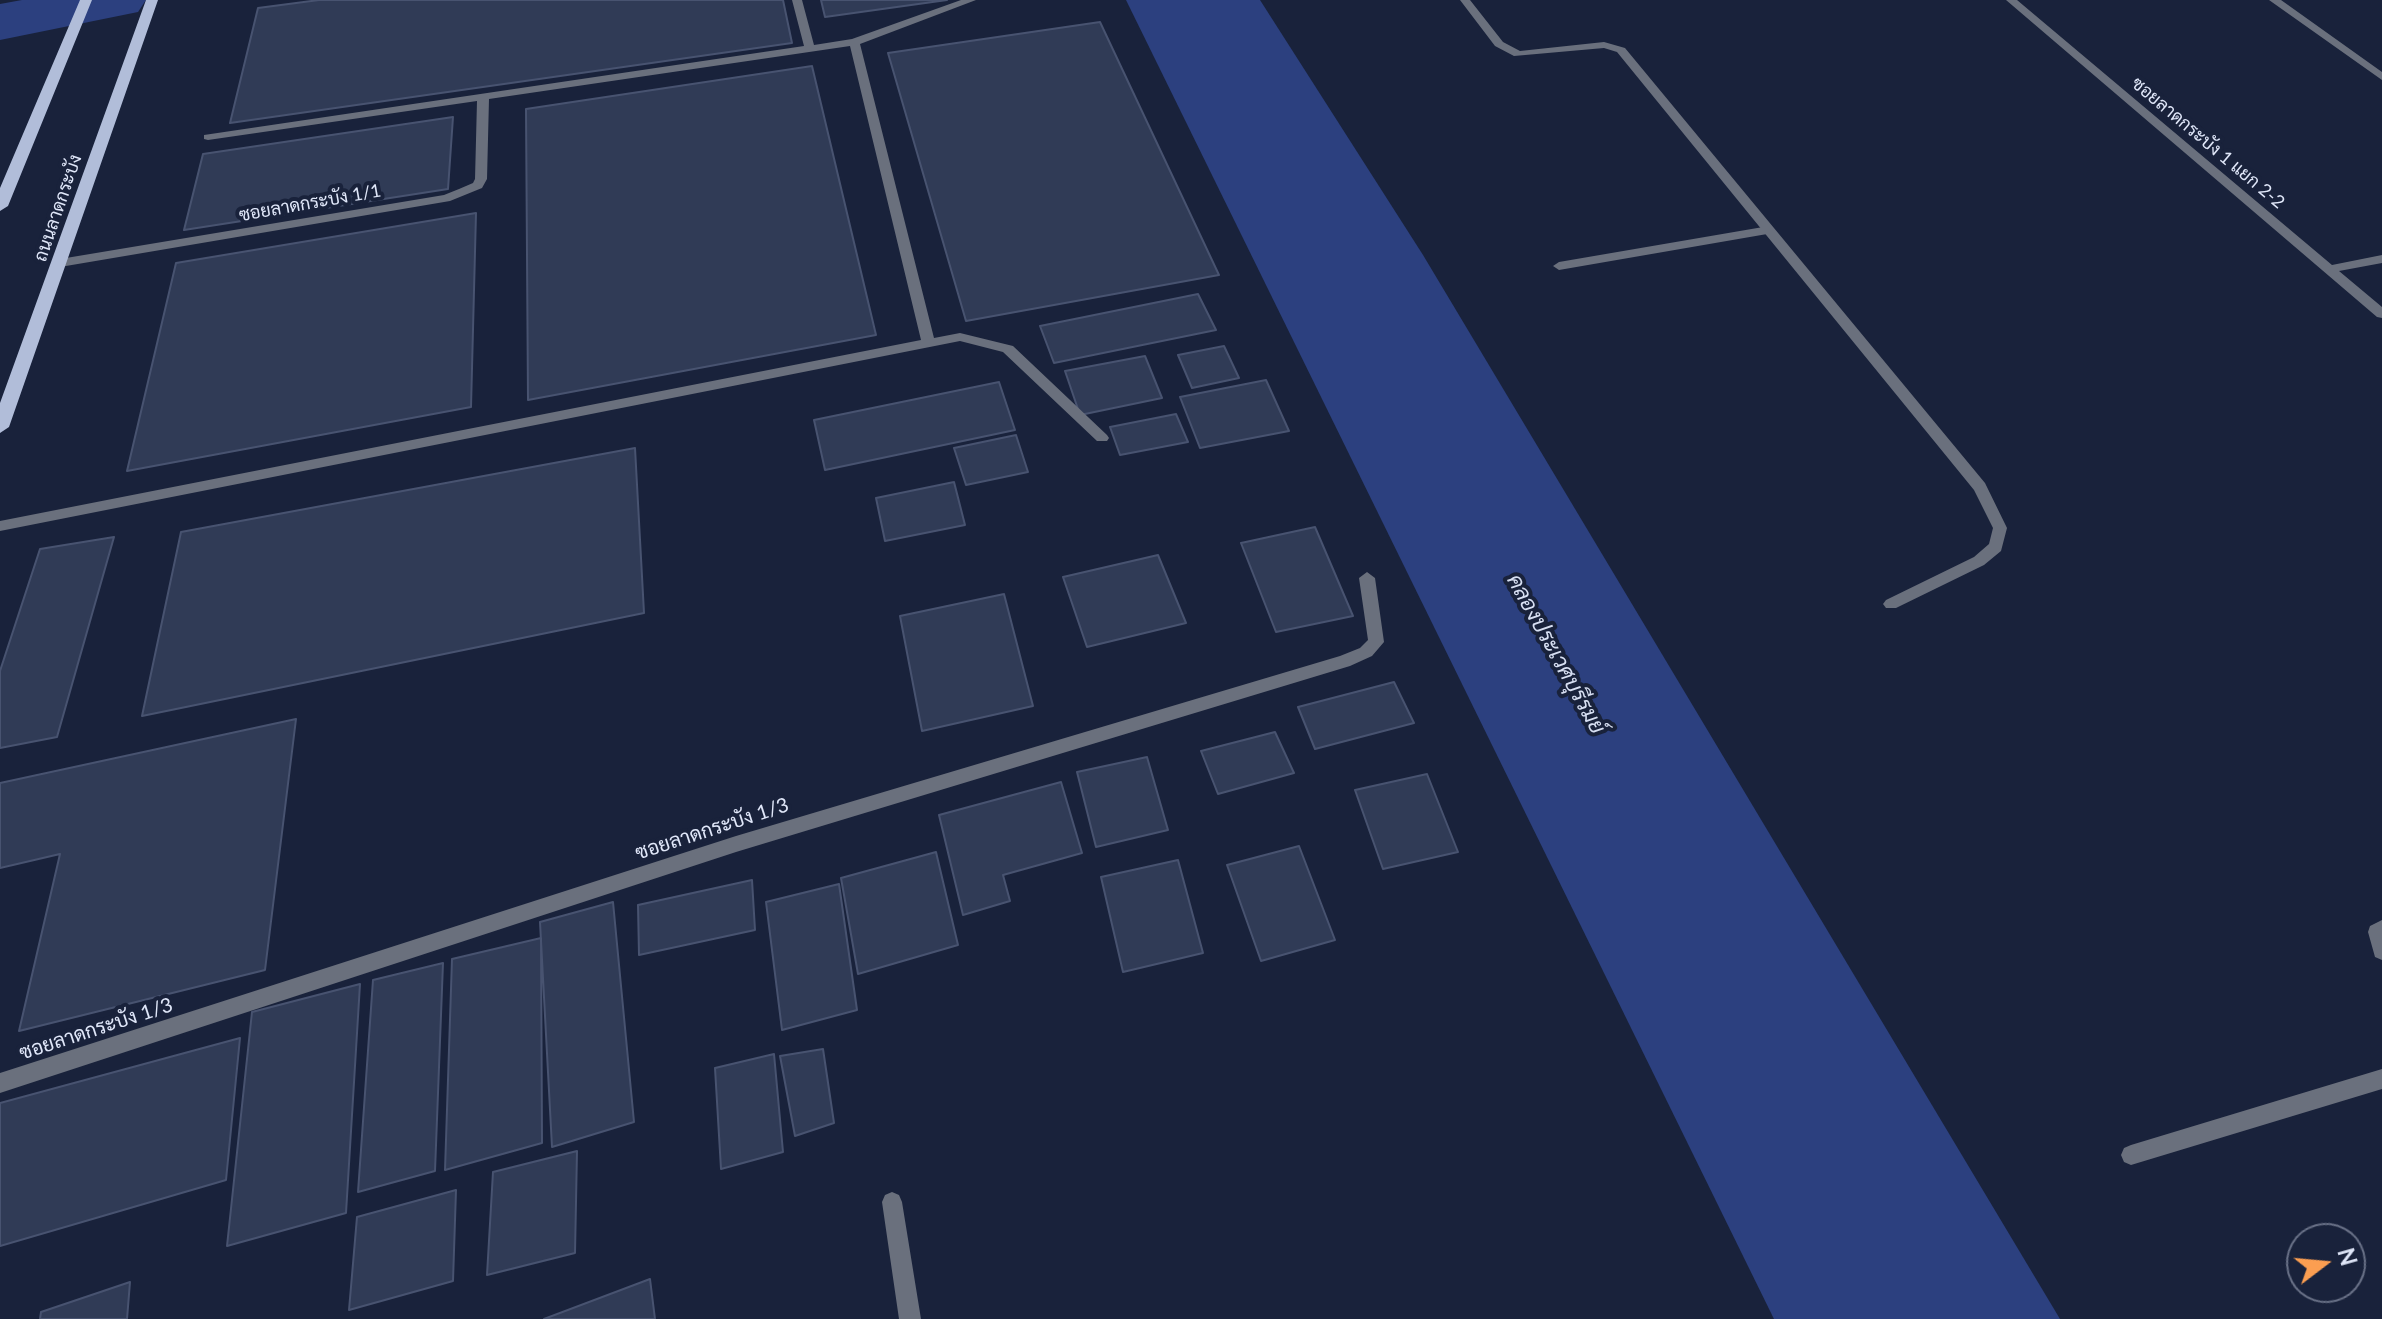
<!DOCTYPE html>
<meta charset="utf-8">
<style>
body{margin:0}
#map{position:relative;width:2382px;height:1319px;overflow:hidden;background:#19223b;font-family:Lato,sans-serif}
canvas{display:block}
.north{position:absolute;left:2286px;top:1223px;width:80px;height:80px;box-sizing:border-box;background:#19223b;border:2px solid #697187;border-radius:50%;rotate:74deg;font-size:22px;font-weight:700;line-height:32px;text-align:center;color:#e0e7f9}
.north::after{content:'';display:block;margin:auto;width:28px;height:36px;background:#fb9e51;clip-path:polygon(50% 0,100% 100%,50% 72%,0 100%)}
</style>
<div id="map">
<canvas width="2382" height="1319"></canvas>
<div class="north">N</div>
</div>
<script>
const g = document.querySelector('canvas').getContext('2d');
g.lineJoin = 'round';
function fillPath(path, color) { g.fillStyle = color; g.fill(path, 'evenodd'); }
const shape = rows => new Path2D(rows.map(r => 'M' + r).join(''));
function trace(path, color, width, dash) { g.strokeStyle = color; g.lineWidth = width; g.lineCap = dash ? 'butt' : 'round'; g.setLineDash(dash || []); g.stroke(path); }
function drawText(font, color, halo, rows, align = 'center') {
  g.font = font + ' Lato,Sarabun,sans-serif'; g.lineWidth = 8; g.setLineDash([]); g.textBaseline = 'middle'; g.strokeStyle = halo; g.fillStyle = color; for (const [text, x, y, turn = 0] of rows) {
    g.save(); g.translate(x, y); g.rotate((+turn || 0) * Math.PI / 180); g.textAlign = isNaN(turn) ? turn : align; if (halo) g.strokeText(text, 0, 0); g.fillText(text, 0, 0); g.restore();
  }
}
const water = shape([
 [1126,0,1260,0,1423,255,2060,1319,1774,1319]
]);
const river = shape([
 [22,0,146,0,138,12,0,40,0,4,22,0]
]);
const building = shape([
 [319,0,783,0,792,43,230,123,258,8,319,0],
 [821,0,947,0,825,17,821,0],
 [1100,22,1219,275,966,321,888,53,1100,22],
 [812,66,876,335,528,400,526,109,812,66],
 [453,117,448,189,184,230,203,154,453,117],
 [476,213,471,407,127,471,176,263,476,213],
 [1198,294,1216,330,1054,363,1040,326,1198,294],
 [1224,346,1239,378,1192,388,1178,355,1224,346],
 [1145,356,1162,398,1080,415,1065,371,1145,356],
 [1266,380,1289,431,1200,448,1180,397,1266,380],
 [999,382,1015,430,825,470,814,420,999,382],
 [1176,414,1188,442,1120,455,1110,427,1176,414],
 [1016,435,1028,472,966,485,954,448,1016,435],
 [635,448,644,613,142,716,181,532,635,448],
 [954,482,965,525,885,541,876,498,954,482],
 [1315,527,1353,616,1276,632,1241,543,1315,527],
 [114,537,57,737,0,748,0,671,40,549,114,537],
 [1158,555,1186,623,1087,647,1063,577,1158,555],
 [1004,594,1033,706,922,731,900,616,1004,594],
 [1394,682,1414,723,1315,749,1298,707,1394,682],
 [296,719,265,970,19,1031,60,854,0,868,0,783,296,719],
 [1275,732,1294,773,1218,794,1201,751,1275,732],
 [1147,757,1168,830,1096,847,1077,772,1147,757],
 [1427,774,1458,852,1383,869,1355,790,1427,774],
 [1061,782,1082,853,1003,875,1010,901,963,915,939,815,1061,782],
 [1299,846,1335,940,1261,961,1227,865,1299,846],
 [936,852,958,945,858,974,841,878,936,852],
 [1178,860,1203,953,1123,972,1101,877,1178,860],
 [752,880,755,930,639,955,638,905,752,880],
 [839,884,857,1010,782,1030,766,902,839,884],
 [613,902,634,1122,552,1147,540,922,613,902],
 [541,938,542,1143,445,1170,452,959,541,938],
 [443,963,435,1171,358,1192,373,980,443,963],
 [360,984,346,1213,227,1246,252,1012,360,984],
 [240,1038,226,1180,0,1246,0,1103,240,1038],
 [823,1049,834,1123,795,1136,780,1056,823,1049],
 [774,1054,783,1152,721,1169,715,1068,774,1054],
 [577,1151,575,1253,487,1275,493,1172,577,1151],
 [456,1190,453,1281,349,1310,357,1217,456,1190],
 [650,1279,655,1319,544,1319,650,1279],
 [130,1282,127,1319,40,1319,41,1312,130,1282]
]);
const lane = shape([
 [792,0,802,0,814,45,852,39,961,0,976,0,860,44,934,338,960,333,1013,346,1107,435,1109,438,1107,441,1097,441,1003,352,960,341,0,531,0,521,921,340,850,46,489,99,487,179,482,188,450,201,60,267,54,263,60,259,444,195,459,189,473,183,475,179,477,101,208,140,204,139,204,135,804,46,792,0],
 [1769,226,1775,230,1773,233,1559,270,1553,266,1559,262,1769,226],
 [892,1192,899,1195,902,1202,921,1319,899,1319,882,1202,885,1195,892,1192]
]);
const street = shape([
 [1460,0,1470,0,1503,42,1520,51,1604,42,1625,48,1985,483,2007,528,2001,551,1984,565,1896,608,1886,608,1883,604,1886,600,1974,557,1989,544,1993,528,1974,490,1617,52,1604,48,1514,56,1495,46,1460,0],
 [2006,0,2017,0,2332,265,2382,255,2382,263,2339,271,2382,307,2382,318,2377,317,2006,0],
 [2269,0,2281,0,2382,72,2382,80,2269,0],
 [1367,572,1375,578,1384,642,1372,656,1350,666,736,852,0,1093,0,1073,736,836,1340,656,1360,648,1368,640,1359,578,1367,572],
 [2382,920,2382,960,2375,957,2368,932,2370,926,2382,920],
 [2382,1069,2382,1089,2131,1165,2124,1162,2121,1155,2124,1148,2131,1145,2382,1069]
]);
const primary = shape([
 [80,0,92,0,8,206,0,211,0,188,80,0],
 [146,0,158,0,9,427,0,433,0,403,146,0]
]);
const farStreetnames = [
 ["ซอยลาดกระบัง 1 แยก 2-2",2208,143,40],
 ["ซอยลาดกระบัง 1/1",310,203,-10],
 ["ถนนลาดกระบัง",58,208,-71]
];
const streetNames = [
 ["ซอยลาดกระบัง 1/3",712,829,-18],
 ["ซอยลาดกระบัง 1/3",96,1029,-18]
];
const waterNames = [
 ["คลองประเวศบุรีรมย์",1556,654,61]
];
fillPath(water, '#2c407f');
fillPath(river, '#2c407f');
fillPath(building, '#303b56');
trace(building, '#485370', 2);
fillPath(lane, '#6a707d');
fillPath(street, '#6a707d');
fillPath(primary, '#b1bdd9');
drawText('18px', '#e0e7f9', '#19223b', farStreetnames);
drawText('20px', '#e0e7f9', '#19223b', streetNames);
drawText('italic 22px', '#d7dff2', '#19223b', waterNames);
</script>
